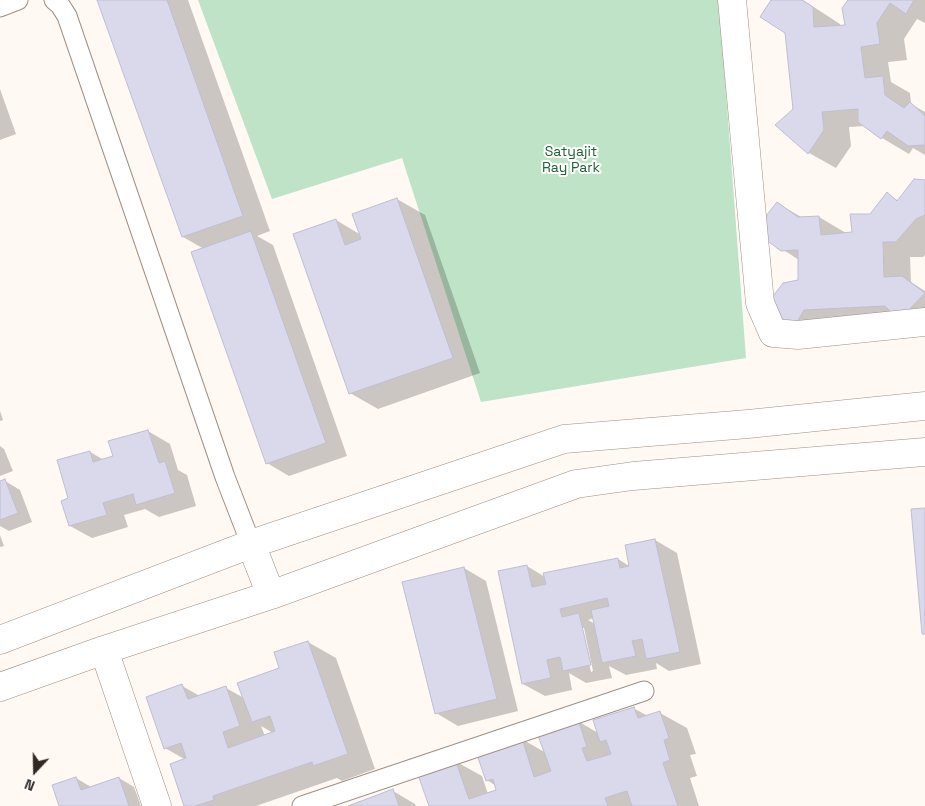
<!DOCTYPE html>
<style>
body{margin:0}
#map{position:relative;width:925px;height:806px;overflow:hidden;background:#fff8f3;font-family:"Space Grotesk",sans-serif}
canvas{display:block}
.north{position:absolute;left:10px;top:746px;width:50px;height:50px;-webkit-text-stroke:4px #fff;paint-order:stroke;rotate:201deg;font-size:14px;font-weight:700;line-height:20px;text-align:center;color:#2f2824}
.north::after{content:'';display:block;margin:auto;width:18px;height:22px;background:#2f2824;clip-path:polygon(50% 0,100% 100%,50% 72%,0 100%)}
</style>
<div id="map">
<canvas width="925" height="806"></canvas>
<div class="north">N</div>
</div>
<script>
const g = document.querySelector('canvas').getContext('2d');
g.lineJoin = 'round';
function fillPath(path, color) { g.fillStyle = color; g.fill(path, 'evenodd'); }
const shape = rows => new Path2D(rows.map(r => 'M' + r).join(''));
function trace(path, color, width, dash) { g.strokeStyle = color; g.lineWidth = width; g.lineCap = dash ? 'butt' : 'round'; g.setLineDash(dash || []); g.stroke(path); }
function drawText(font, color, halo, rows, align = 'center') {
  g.font = font + ' "Space Grotesk",sans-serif'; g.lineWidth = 4; g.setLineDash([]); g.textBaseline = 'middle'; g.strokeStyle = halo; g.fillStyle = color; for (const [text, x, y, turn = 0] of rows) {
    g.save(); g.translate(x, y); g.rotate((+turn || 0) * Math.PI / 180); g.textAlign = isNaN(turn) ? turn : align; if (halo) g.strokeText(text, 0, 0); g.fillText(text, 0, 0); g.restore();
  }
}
const green = shape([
 [198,0,719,0,746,358,481,402,402,158,272,199]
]);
const shadow = shape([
 [98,0,188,0,270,231,257,236,273,245,347,456,289,476,267,463,204,249,183,237],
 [772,0,803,0,840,24,840,27,846,26,849,0,925,0,925,23,917,19,904,39,907,60,888,62,891,82,910,93,911,104,925,112,925,155,913,148,909,154,882,138,865,126,849,127,851,146,836,168,809,153,777,125,795,109,786,32],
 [0,89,16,134,0,140],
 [925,181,925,255,923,257,910,257,911,282,925,291,925,334,794,328,799,281,799,260,782,249,777,203,803,218,819,217,846,233,853,233,871,215,887,194,899,201],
 [397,199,425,215,480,373,378,409,350,393,336,220,361,235],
 [0,411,3,420,0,421],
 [148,431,170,444,178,470,187,475,196,506,159,517,145,509,124,515,128,527,92,538,70,526,70,499,90,452,104,460,115,457],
 [0,446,4,449,13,471,0,476],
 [5,481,20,490,32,522,9,531,0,526,0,483],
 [0,535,4,546,0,547],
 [655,540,677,553,701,664,669,671,656,663,657,669,626,675,609,666,612,678,586,683,569,673,572,690,545,696,523,684,527,566,545,577,618,559,631,567],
 [594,618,595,624,588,620],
 [581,628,584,628,593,671,591,672],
 [464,568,486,581,518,711,458,726,436,713],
 [308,642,336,658,375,769,342,781,337,778,256,806,186,806,186,760,165,748,182,686,200,696,226,688,244,698,281,669],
 [261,726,273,733,265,736],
 [633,708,648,716,660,713,687,728,696,754,690,755,697,776,690,778,699,806,430,806,455,761,482,776,488,794,498,791,496,786,487,780,522,739,546,753,578,721,598,733],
 [76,778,91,787,119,778,134,787,141,806,60,806],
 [393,791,415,804,416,806,351,806]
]);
const building = shape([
 [97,0,167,0,243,216,182,237,97,0],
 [771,0,802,0,813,7,814,27,845,25,842,8,848,0,914,0,906,14,890,3,877,23,880,44,861,47,865,78,883,76,885,95,904,108,910,102,925,116,925,145,908,146,887,131,881,139,858,122,858,109,822,112,824,130,808,154,775,125,793,109,785,33,760,17,771,0],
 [914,179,925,180,925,215,916,219,896,242,883,242,884,277,902,276,925,293,899,320,885,306,804,310,793,329,764,308,783,283,798,280,798,250,781,251,754,231,777,202,798,217,819,216,821,235,852,232,850,214,870,214,887,192,897,201,914,179],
 [397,198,453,358,349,394,293,234,336,219,345,245,361,239,352,214,397,198],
 [251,231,326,443,266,464,191,252,251,231],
 [148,430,159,463,165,461,175,493,136,505,133,494,103,503,107,515,69,526,61,501,68,498,57,460,90,451,93,462,113,456,108,441,148,430],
 [5,479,18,513,0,520,0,481,5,479],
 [925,508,925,634,922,634,911,509,925,508],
 [655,539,680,652,646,659,642,639,632,641,636,656,602,663,591,610,609,606,607,598,560,609,562,617,579,613,591,665,563,671,560,657,547,660,551,678,522,684,498,571,527,565,532,587,546,584,543,573,618,558,620,568,629,566,625,545,655,539],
 [464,567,497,699,435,714,402,582,464,567],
 [308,641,348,754,313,766,312,762,213,796,214,800,195,806,184,806,170,764,186,758,181,743,164,749,146,697,182,684,188,699,226,686,240,726,223,732,228,748,275,731,270,716,252,722,237,683,279,668,274,652,308,641],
 [634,707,638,718,660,711,669,738,664,740,670,760,663,763,678,806,632,806,627,791,605,798,608,806,429,806,417,772,455,759,469,799,496,790,493,779,486,781,476,752,522,738,534,777,551,771,537,733,578,719,587,747,582,748,587,761,611,754,606,740,600,742,593,720,634,707],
 [76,777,81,790,119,777,129,806,59,806,52,785,76,777],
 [393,789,399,806,348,806,393,789]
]);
const lane = shape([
 [54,0,60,5,67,16,225,477,251,544],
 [0,7,18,0],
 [302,806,644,691]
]);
const street = shape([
 [732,0,760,303,773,333,798,335,925,322],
 [251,544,271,595],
 [0,640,251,544,564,439,748,424,925,406],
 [104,650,157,806],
 [0,687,104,650,271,595,576,484,633,476,925,452]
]);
const parkNames = [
 ["Satyajit",571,152],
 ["Ray Park",571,168]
];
fillPath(green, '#bee3c6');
fillPath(shadow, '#0003');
fillPath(building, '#dad9ec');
trace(building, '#bfbed0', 1);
trace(lane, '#9f8f83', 21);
trace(street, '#9f8f83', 29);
trace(lane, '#fff', 19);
trace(street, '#fff', 28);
drawText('14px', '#1f6135', '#fff', parkNames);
</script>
